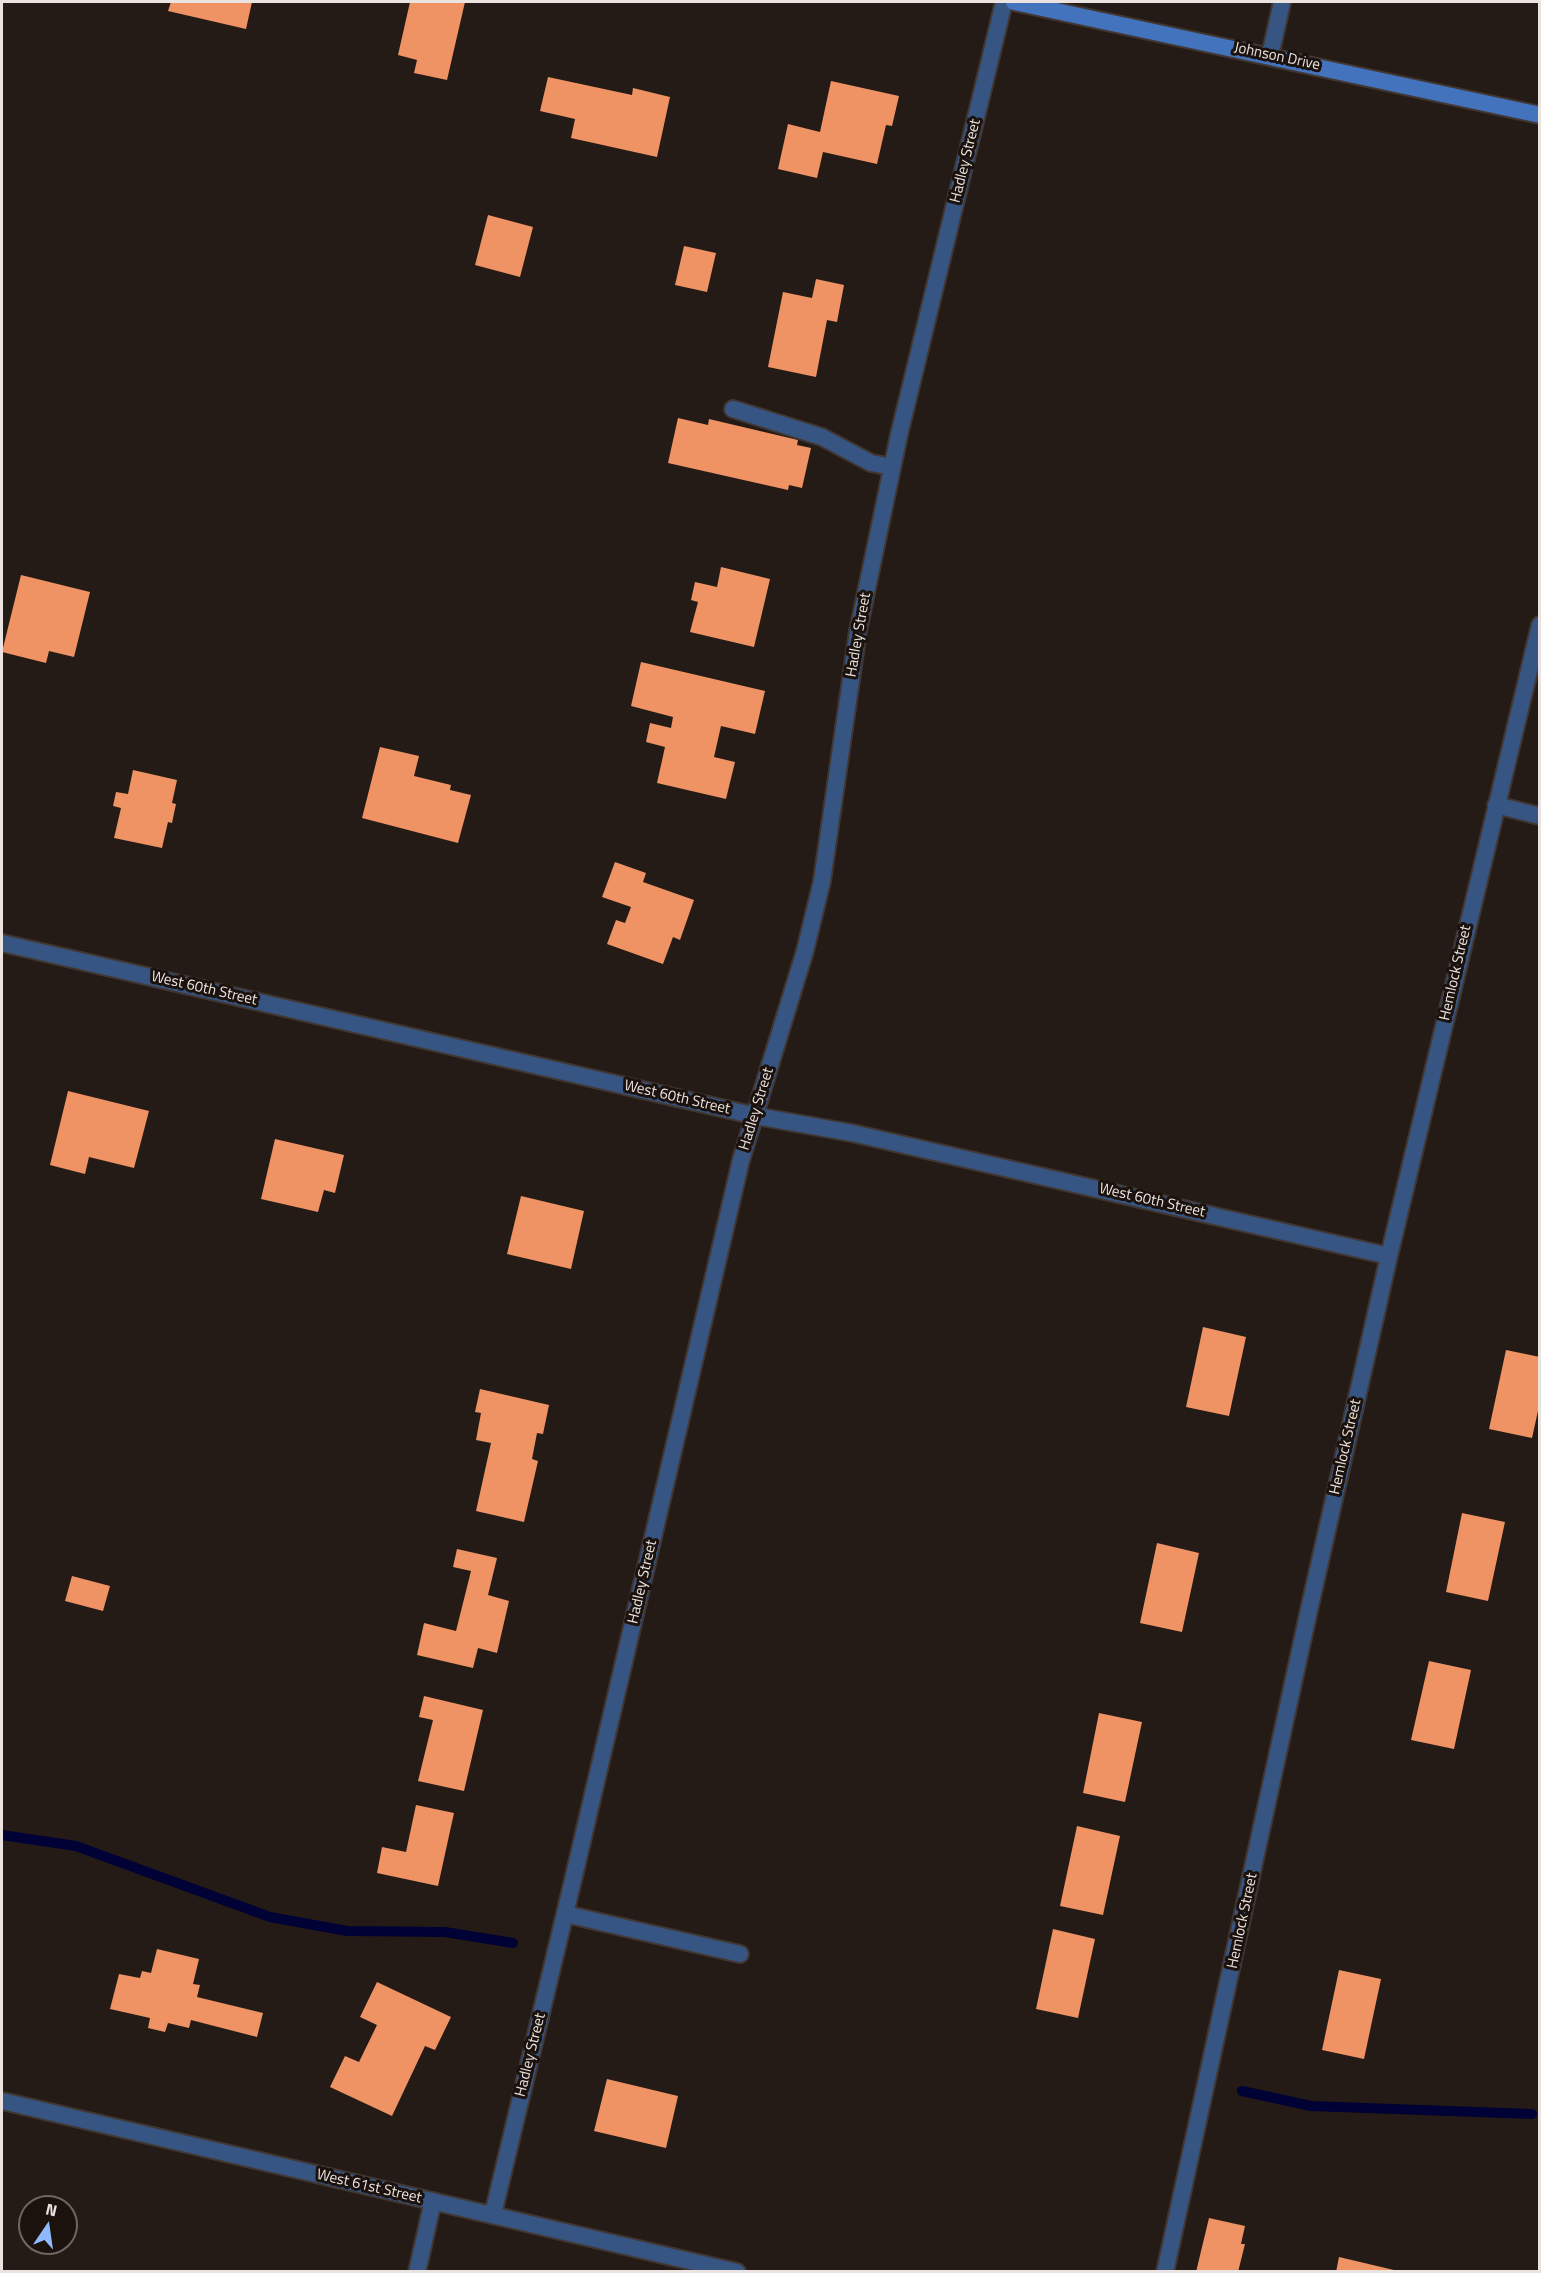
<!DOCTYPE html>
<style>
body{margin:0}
#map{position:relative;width:1541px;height:2273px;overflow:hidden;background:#251b16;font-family:"Titillium Web",sans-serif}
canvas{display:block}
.frame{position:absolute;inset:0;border:3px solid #eae3e0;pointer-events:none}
.north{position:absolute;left:18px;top:2195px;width:60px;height:60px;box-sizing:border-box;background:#1b120d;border:2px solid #6e6661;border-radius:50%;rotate:13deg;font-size:16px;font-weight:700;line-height:24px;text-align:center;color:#eae3e0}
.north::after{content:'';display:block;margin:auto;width:21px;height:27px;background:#8eb9fc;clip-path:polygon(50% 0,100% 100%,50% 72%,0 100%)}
</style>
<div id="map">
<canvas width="1541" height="2273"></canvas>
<div class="frame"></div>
<div class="north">N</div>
</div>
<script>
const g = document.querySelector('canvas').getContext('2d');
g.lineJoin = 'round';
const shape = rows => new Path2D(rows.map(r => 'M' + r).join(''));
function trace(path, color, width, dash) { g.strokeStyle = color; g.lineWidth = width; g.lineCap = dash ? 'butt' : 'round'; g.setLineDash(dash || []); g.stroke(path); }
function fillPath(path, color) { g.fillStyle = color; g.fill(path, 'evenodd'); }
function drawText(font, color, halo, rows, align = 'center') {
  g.font = font + ' "Titillium Web",sans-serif'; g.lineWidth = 6; g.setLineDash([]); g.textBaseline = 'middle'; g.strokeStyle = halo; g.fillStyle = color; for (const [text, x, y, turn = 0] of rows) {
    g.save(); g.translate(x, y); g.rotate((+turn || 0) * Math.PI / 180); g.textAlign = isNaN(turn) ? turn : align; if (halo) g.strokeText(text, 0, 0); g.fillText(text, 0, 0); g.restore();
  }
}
const stream = shape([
 [2,1835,76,1846,270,1917,347,1931,445,1932,513,1943],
 [1242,2091,1311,2106,1532,2114]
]);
const building = shape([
 [171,2,252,2,246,29,168,11],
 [410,2,465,2,447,80,414,73,417,60,398,55],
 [548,77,632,95,633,88,670,97,657,157,571,138,575,119,540,111],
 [831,81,899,96,892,126,886,125,877,164,823,152,817,178,778,169,788,124,820,132],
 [488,215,533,227,520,277,475,265],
 [684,246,716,253,707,292,675,285],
 [816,279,844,285,837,322,827,320,816,377,768,367,783,292,812,298],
 [678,418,708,425,709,419,798,440,797,445,811,448,802,488,789,485,788,490,668,463],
 [721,567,770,579,754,647,690,632,698,602,691,600,695,582,717,587],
 [21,575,90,592,74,657,49,651,46,663,2,652],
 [641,662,765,691,755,734,721,726,714,757,735,762,726,799,657,783,665,747,646,742,650,723,671,728,673,717,631,706],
 [380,747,419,756,414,776,451,785,450,790,471,795,458,843,362,818],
 [133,770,177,780,172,803,176,804,172,823,168,822,162,848,114,838,121,808,113,806,116,792,128,794],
 [615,862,646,873,643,882,694,900,680,940,673,937,663,964,607,944,616,920,625,923,631,907,602,897],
 [68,1091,149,1111,134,1168,89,1157,85,1174,50,1165],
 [275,1139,344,1155,335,1193,324,1190,318,1212,261,1199],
 [521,1196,584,1211,571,1269,507,1254],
 [1203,1327,1246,1337,1229,1416,1186,1407],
 [1506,1350,1540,1357,1540,1402,1532,1438,1489,1429],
 [480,1389,549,1405,543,1434,537,1433,532,1459,538,1461,524,1522,476,1511,491,1443,476,1440,481,1413,475,1412],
 [1462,1513,1505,1522,1488,1601,1446,1592],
 [1157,1543,1199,1553,1182,1632,1140,1623],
 [457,1549,497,1558,488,1595,509,1601,497,1653,478,1648,473,1668,417,1655,424,1623,456,1631,471,1571,453,1567],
 [72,1576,110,1586,103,1611,65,1601],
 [1429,1661,1471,1670,1454,1749,1411,1740],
 [424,1696,483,1710,464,1791,418,1781,433,1720,419,1717],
 [1099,1713,1142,1722,1125,1802,1083,1793],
 [416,1805,454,1813,438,1886,377,1873,382,1847,406,1852],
 [1077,1826,1120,1836,1103,1915,1060,1906],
 [1053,1929,1095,1939,1078,2018,1036,2009],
 [157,1949,199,1959,193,1984,200,1985,197,1997,263,2013,257,2037,191,2020,189,2028,168,2023,165,2032,148,2028,150,2018,110,2009,119,1974,140,1978,142,1971,151,1973],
 [1339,1970,1381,1979,1364,2059,1322,2050],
 [377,1982,451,2017,435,2050,425,2046,392,2116,330,2087,345,2056,359,2062,377,2025,360,2017],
 [607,2079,678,2096,666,2148,594,2131],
 [1209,2218,1245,2226,1241,2244,1245,2244,1238,2272,1196,2272],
 [1339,2257,1398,2271,1398,2272,1336,2272]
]);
const service = shape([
 [733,409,822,437,871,463,892,467],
 [565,1914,740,1954]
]);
const minor = shape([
 [1270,56,1282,2],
 [1496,805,1540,816],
 [2,943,756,1116,852,1133,1389,1256],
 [2,2101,737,2272],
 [493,2214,574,1876,741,1160,805,951,822,881,858,631,899,435,1004,2],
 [417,2272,433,2201],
 [1165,2272,1309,1610,1389,1256,1540,625]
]);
const secondary = shape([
 [1014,2,1540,115]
]);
const streetNames = [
 ["Johnson Drive",1277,57,12],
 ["Hadley Street",966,161,-76],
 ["Hadley Street",859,635,-80],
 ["Hemlock Street",1456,973,-77],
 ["West 60th Street",204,989,13],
 ["West 60th Street",677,1098,13],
 ["Hadley Street",757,1109,-73],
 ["West 60th Street",1152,1201,13],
 ["Hemlock Street",1346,1447,-77],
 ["Hadley Street",643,1582,-77],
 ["Hemlock Street",1243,1921,-78],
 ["Hadley Street",531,2055,-76],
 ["West 61st Street",369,2187,13]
];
trace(stream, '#000134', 10);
fillPath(building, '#ef9364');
trace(service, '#413732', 20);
trace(minor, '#413732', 20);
trace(secondary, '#413732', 20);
trace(service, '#375583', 16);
trace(minor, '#375583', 16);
trace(secondary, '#4473be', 16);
drawText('15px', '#eae3e0', '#1b120d', streetNames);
</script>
